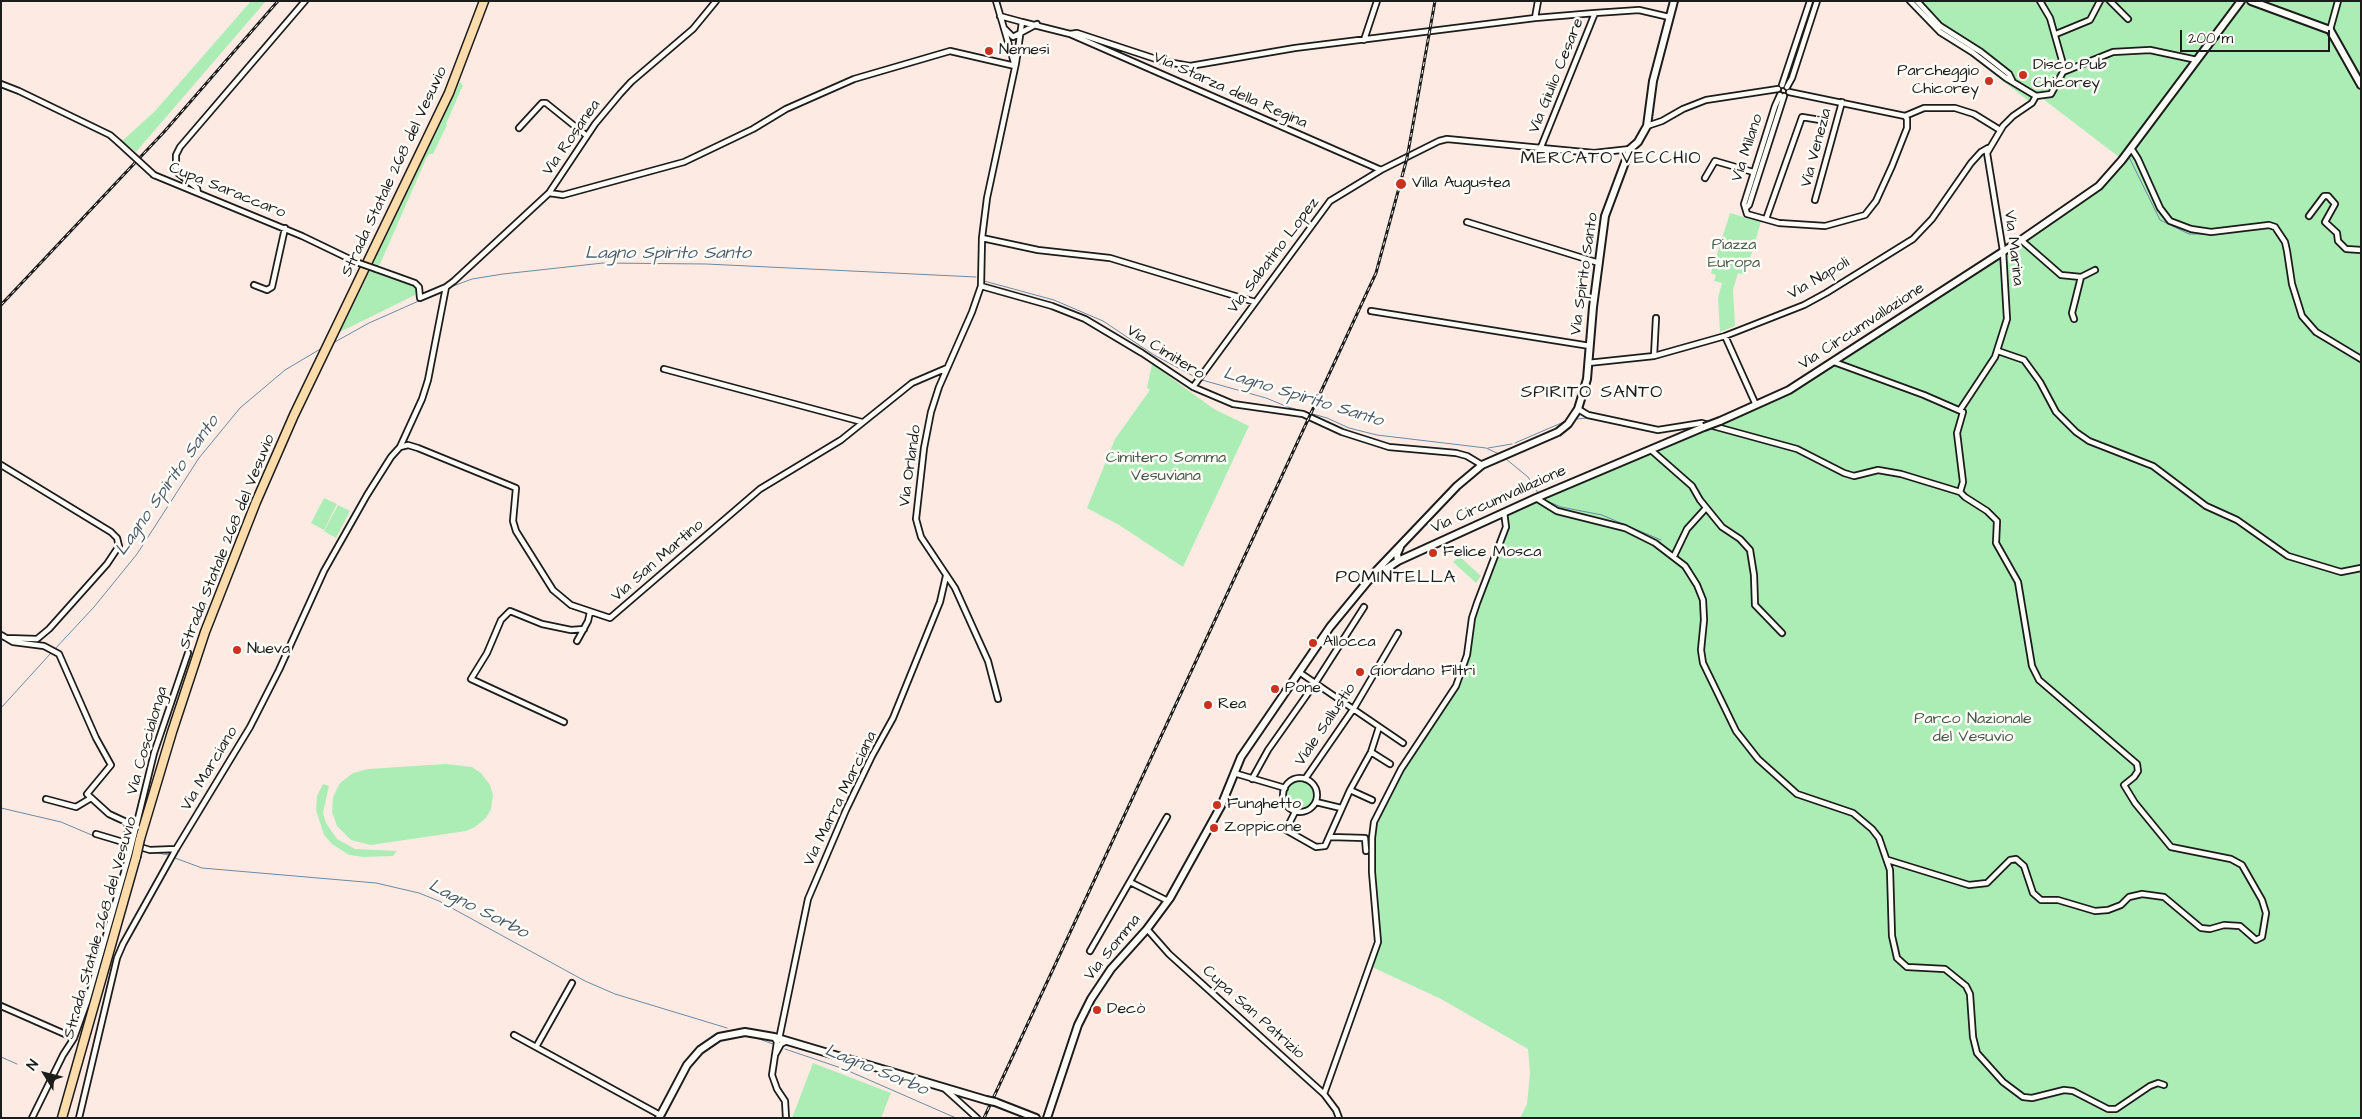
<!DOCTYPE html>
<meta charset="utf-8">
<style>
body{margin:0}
#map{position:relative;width:2362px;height:1119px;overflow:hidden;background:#fdebe3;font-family:"Architects Daughter",sans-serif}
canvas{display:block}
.frame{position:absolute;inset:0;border:2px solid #1c1c1c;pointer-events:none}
.north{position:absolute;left:20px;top:1049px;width:50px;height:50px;-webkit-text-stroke:4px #fdfcf7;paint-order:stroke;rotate:306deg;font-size:14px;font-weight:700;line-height:20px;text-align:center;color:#1c1c1c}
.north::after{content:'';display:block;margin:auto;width:18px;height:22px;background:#1c1c1c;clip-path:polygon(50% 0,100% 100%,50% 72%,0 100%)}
.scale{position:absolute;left:2180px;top:30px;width:150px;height:22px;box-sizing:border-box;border:2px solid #1c1c1c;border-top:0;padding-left:6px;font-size:15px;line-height:18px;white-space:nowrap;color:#1c1c1c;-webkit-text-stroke:4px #fdfcf7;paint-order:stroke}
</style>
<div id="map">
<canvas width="2362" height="1119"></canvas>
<div class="frame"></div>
<div class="north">N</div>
<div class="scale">200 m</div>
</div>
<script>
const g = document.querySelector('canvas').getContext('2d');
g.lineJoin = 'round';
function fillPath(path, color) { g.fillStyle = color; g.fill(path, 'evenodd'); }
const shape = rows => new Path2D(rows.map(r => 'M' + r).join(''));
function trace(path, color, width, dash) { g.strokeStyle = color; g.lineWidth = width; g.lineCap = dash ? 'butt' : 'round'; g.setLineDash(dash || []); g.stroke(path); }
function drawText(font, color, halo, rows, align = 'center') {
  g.font = font + ' "Architects Daughter",sans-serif'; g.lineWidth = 5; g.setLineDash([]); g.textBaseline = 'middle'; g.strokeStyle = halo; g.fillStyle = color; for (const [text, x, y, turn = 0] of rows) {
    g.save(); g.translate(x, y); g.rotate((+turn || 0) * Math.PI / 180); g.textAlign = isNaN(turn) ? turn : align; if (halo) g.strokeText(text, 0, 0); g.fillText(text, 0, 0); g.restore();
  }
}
const green = shape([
 [251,1,266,1,136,152,122,141,155,111],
 [1908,1,2361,1,2361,1118,1520,1118,1527,1104,1530,1073,1528,1049,1441,999,1370,966,1377,942,1368,857,1374,819,1401,767,1444,704,1460,676,1469,641,1471,612,1513,505,1793,386,2018,239,2097,184,2119,157,2043,99,2030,102,1935,29],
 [460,82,463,85,446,124,447,125,433,154,429,154,426,159,380,264,378,267,372,266],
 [1730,213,1761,222,1745,275,1738,273,1733,290,1735,326,1720,332,1718,298,1722,283,1714,281,1716,275,1711,273],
 [371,269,413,283,417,288,415,295,340,332],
 [1152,364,1214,409,1249,426,1183,567,1119,525,1087,508,1115,439,1150,390,1147,388],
 [324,498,337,504,324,530,311,523],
 [338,505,350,511,336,538,324,531],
 [1459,556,1481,576,1476,583,1453,562],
 [446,764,472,767,481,773,490,785,493,795,491,809,486,818,475,827,466,831,371,845,351,840,337,826,332,812,333,797,340,783,353,773,368,769],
 '1286 795a14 14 0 1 1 28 0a14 14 0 1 1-28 0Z',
 [323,784,329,786,323,813,326,823,337,839,355,849,397,851,393,856,364,857,349,855,332,844,324,835,316,810,317,796],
 [813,1063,891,1093,881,1118,792,1118]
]);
const stream = shape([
 [2129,157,2160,220,2189,234,2215,234],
 [984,281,1054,300,1103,321,1154,355,1197,378],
 [448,288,472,279,503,274,603,263,706,264,976,277],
 [333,343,369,323,421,300],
 [1202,380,1266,398,1288,407,1327,418,1349,428,1377,435,1486,448,1499,454],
 [1577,419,1587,418],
 [1515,443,1566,421],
 [1488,448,1512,444],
 [1506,459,1528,477,1538,493],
 [1542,499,1561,507,1602,515,1661,540],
 [54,650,94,607,137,554,199,458,240,408,285,370,322,348],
 [1,708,51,653],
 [1,808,61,822,94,836,129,848],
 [140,850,169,855],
 [175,858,202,868,376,883,419,893,439,901,585,981,615,994,727,1028],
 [748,1035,773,1044],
 [785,1049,844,1069,956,1118],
 [1,1057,17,1064]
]);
const street = shape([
 [996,1,1015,66],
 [1910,1,1940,32,1972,52,2006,78,2036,96],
 [1917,1,1940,26,1981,52,2009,74,2012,80],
 [2110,1,2128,19],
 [1535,18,1538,1],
 [1022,22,1070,34,1381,170],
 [1004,28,1013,37,1037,24],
 [2330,30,2338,1],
 [1070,34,1077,33,1162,61,1190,66,1295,48,1535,18,1595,13],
 [2056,34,2090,20,2100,1],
 [1364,40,1377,1],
 [2063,72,2113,52,2150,50,2197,60],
 [1,84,19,91,110,135,118,142],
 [1782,85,1810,1],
 [1787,87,1792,78,1817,1],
 [1780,95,1775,106,1744,204,1747,214,1779,223,1825,226,1865,215,1876,201,1892,166,1907,128,1907,119,1905,116,1789,92],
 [2036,96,2051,94,2063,72,2063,64,2050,18,2040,1],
 [1905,116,1924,108,1955,108,1974,114,2000,130],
 [1647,126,1662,121,1683,109,1706,100,1778,89],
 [519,128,542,103,546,103,587,136],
 [1541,147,1595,13,1639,10,1669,17],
 [2131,148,2138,159,2160,208,2170,221,2191,229,2211,232,2269,225,2275,227,2285,242,2287,251,2292,284,2302,316,2316,332,2361,359],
 [154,175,302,236,356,262],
 [1705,178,1715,161,1753,172],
 [198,193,197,188,178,173,176,168,176,155,180,147,305,1],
 [549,193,563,195,684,162,753,129,786,109,854,79,950,51,1015,66],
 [1815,200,1842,102],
 [1746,208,1749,205,1784,96],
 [2309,216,2324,196,2328,196,2335,204,2325,222,2337,233,2338,241,2346,249,2361,250],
 [1766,219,1802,117,1826,121],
 [1467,222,1599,263],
 [982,238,1038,250,1110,258,1255,302],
 [2021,240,2061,275,2081,277,2095,270],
 [376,269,415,283,419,287,420,298,446,287,454,281,549,193,595,124,620,94,631,82,693,29,716,1],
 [254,285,267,290,272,287,285,228],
 [981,286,1052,306,1085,319,1142,353,1193,387,1233,404,1303,414,1342,432,1389,447,1456,453,1467,456,1482,465],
 [1371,311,1590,346],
 [2074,319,2072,313,2081,277],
 [1725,336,1756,405],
 [1998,351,2024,360,2040,382,2056,412,2076,432,2089,441,2153,466,2206,506,2237,520,2288,556,2341,572,2361,568],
 [1654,356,1656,318],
 [1588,363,1654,356,1725,336,1804,305,1826,293,1913,239,1932,219,1971,163,1981,152,1988,148],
 [664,369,862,422],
 [1193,387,1330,201,1381,170,1439,141,1447,139,1594,153,1630,149],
 [1578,409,1588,415,1658,430,1702,423,1797,449,1844,473,1854,476,1878,470,1901,474,1960,492,1963,482,1957,433,1963,412,1924,395,1834,362],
 [1960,410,1995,357,2007,319,2003,251,1987,153,2003,126,2013,116,2032,103,2036,96],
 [400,447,408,445,418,448,516,488,513,521,516,531,553,590,571,605,610,618,760,489,841,440,912,383,947,368],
 [1651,450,1692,486,1700,500,1722,527,1740,539,1750,550,1754,575,1755,605,1782,633],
 [1,465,111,532,117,538,119,546,107,564,49,629,37,639,6,638],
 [1536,498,1557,511,1625,528,1655,543,1685,566,1697,585,1703,600,1704,620,1701,650,1703,663,1736,731,1758,759,1797,794,1853,813,1872,829,1879,838,1890,870,1892,936,1897,958,1907,967,1945,969,1966,986,1970,994,1973,1037,1977,1053,2003,1082,2023,1097,2032,1098,2064,1090,2073,1091,2108,1109,2116,1109,2150,1086,2158,1083,2164,1085],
 [1674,556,1687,529,1706,508],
 [1,635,13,642,44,646,59,654,96,738,111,765,87,794,109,814,137,827],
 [577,641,588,621,590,612],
 [1299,672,1403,743],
 [998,699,988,661,955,588,921,537,916,519,924,448,931,412,939,387,972,312,981,286,982,238,987,198,1016,63,1022,22,1000,16],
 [564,722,471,679,487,653,501,620,510,611,542,624,571,630,584,629],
 [1371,752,1390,764],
 [1234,773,1285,788],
 '1283 795a17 17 0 1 1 34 0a17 17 0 1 1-34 0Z',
 [1252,779,1268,750,1316,682,1364,607],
 [1305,779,1354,708,1398,633],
 [1350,790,1372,800],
 [46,799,76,807,91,798],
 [1316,802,1341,808],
 [1295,812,1286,830,1316,847,1325,846,1350,790,1371,752,1379,727],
 [96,834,150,850,176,849],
 [134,835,154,753,188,653],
 [1330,837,1365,838,1366,851],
 [125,843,130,823],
 [1888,860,1969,885,1987,883,2010,860,2016,859,2024,866,2033,893,2041,900,2058,900,2095,911,2108,910,2121,905,2129,897,2142,894,2164,897,2201,928,2210,929,2224,925,2240,926,2256,940,2262,937,2266,913,2262,900,2242,865,2231,859,2171,847,2135,803,2124,785,2134,777,2138,771,2137,764,2039,680,2032,666,2018,582,1996,543,1997,521,1987,511,1965,497,1960,492],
 [1130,882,1168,901],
 [1147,929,1169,954,1324,1094,1336,1110,1339,1118],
 [1090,951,1167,817],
 [1,1006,74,1038],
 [514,1035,660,1115],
 [774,1037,777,1042,772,1075,777,1089,785,1101,786,1118],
 [779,1039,808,899,846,810,872,756,893,718,940,602,946,576],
 [536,1047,572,983],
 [775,1055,781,1044,787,1041],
 [945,1089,977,1118],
 [1324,1094,1378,942,1372,872,1372,838,1374,822,1401,769,1456,686,1467,655,1472,618,1477,603,1506,527,1504,512],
 [32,1118,63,1055,74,1038,87,1002,129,855],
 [79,1118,117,958,123,944,176,849,250,727,279,670,324,571,367,495,391,457,400,447,422,399,428,380,446,287]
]);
const secondary = shape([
 [2251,1,2330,30,2361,85],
 [1720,421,1789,390,2021,240,2099,186,2122,160,2241,1],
 [1398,561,1536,498,1704,427],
 [1371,579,1398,561,1397,554,1400,547],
 [995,1102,1036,1118],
 [659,1118,687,1065,700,1050,719,1037,745,1032,774,1037,986,1100],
 [1047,1118,1078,1025,1091,999,1111,969,1147,929,1170,898,1221,806,1241,757,1330,627,1377,570,1457,486,1482,465,1558,432,1568,424,1578,409,1587,379,1593,307,1605,216,1630,149,1638,142,1647,126,1653,81,1674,1]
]);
const highway = shape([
 [140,839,172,732,205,632,256,502,294,415,449,93,484,1],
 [62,1118,136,857]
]);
const rail = shape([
 [1,305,164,132,278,1],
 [984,1118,1376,273,1407,158,1435,1]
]);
const streetBridge = shape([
 [118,142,154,175],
 [356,262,376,269],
 [129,855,134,835]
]);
const secondaryBridge = shape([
 [1704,427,1720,421],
 [986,1100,995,1102]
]);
const highwayBridge = shape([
 [136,857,140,839]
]);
const markers = [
 [989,51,5,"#c8321e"],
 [2023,75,5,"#c8321e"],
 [1989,81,5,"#c8321e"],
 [1401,184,6,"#c8321e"],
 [1433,553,5,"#c8321e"],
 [1313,643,5,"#c8321e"],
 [237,650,5,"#c8321e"],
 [1360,672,5,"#c8321e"],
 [1275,689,5,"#c8321e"],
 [1208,705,5,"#c8321e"],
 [1217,805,5,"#c8321e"],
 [1214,828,5,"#c8321e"],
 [1097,1010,5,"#c8321e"]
];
const poiNames = [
 ["Nemesi",999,51],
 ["Disco Pub",2033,66],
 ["Chicorey",2033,84],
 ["Parcheggio",1979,72,"right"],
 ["Chicorey",1979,90,"right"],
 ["Villa Augustea",1412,184],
 ["Felice Mosca",1443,553],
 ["Allocca",1323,643],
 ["Nueva",247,650],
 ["Giordano Filtri",1370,672],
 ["Pone",1285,689],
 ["Rea",1218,705],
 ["Funghetto",1227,805],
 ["Zoppicone",1224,828],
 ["Decò",1107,1010]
];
const streetNames = [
 ["Via Giulio Cesare",1557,76,-68],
 ["Via Starza della Regina",1230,91,24],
 ["Via Rosanea",572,138,-55],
 ["Via Milano",1748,148,-72],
 ["Via Venezia",1817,148,-75],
 ["Strada Statale 268 del Vesuvio",395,172,-65],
 ["Cupa Saraccaro",227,191,22],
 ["Via Marina",2013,248,83],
 ["Via Sabatino Lopez",1274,256,-53],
 ["Via Spirito Santo",1585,274,-82],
 ["Via Napoli",1819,279,-30],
 ["Via Circumvallazione",1862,327,-33],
 ["Via Cimitero",1165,353,32],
 ["Via Orlando",911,466,-82],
 ["Via Circumvallazione",1499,500,-24],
 ["Strada Statale 268 del Vesuvio",228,542,-68],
 ["Via San Martino",658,561,-41],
 ["Viale Sallustio",1326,725,-56],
 ["Via Coscialonga",148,741,-74],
 ["Via Marciano",210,769,-59],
 ["Via Marra Marciana",841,799,-64],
 ["Strada Statale 268 del Vesuvio",101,928,-74],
 ["Via Somma",1113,948,-51],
 ["Cupa San Patrizio",1253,1013,42]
];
const parkNames = [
 ["Piazza",1734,246],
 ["Europa",1734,264],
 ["Cimitero Somma",1166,459],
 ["Vesuviana",1166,477],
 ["Parco Nazionale",1973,720],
 ["del Vesuvio",1973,738]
];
const neighbourhoodNames = [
 ["MERCATO VECCHIO",1611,159],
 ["SPIRITO SANTO",1592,393],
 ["POMINTELLA",1396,578]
];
const waterNames = [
 ["Lagno Spirito Santo",668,254],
 ["Lagno Spirito Santo",1303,398,17],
 ["Lagno Spirito Santo",168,486,-55],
 ["Lagno Sorbo",478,910,27],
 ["Lagno Sorbo",876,1071,22]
];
fillPath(green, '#acedb6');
trace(stream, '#6b89a2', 1);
trace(street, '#1c1c1c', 8);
trace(secondary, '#1c1c1c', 10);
trace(highway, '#1c1c1c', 11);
trace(street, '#fdfcf7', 4.5);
trace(secondary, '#fdfcf7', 6);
trace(highway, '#fddcac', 8);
trace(rail, '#1c1c1c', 3);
trace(rail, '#fdfcf7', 1, [4]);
trace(streetBridge, '#1c1c1c', 8, []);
trace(secondaryBridge, '#1c1c1c', 10, []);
trace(highwayBridge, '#1c1c1c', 11, []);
trace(streetBridge, '#fdfcf7', 4.5);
trace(secondaryBridge, '#fdfcf7', 6);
trace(highwayBridge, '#fddcac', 8);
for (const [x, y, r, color] of markers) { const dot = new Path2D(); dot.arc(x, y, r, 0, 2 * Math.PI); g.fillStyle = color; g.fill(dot); trace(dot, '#fdfcf7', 2); }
drawText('16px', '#1c1c1c', '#fdfcf7', poiNames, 'left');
drawText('16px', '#1c1c1c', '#fdfcf7', streetNames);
drawText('16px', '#475b4a', '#fdfcf7', parkNames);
g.letterSpacing = '1px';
drawText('18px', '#1c1c1c', '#fdfcf7', neighbourhoodNames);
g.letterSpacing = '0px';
drawText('italic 18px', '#4a5b6a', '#fdfcf7', waterNames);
</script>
